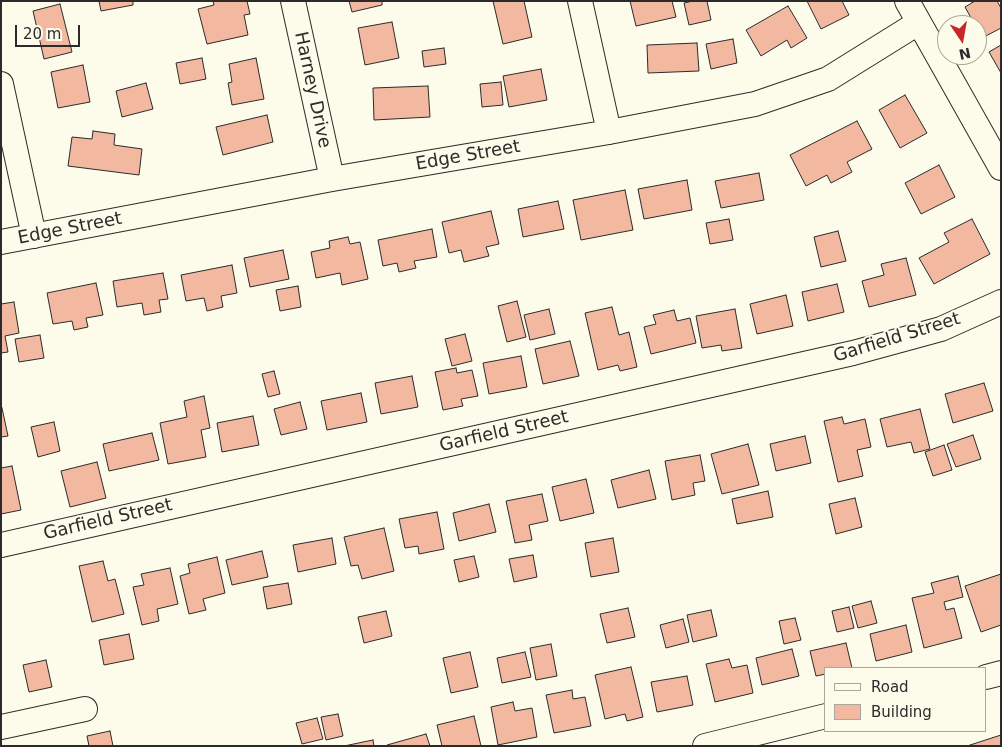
<!DOCTYPE html>
<style>
body{margin:0}
#map{position:relative;width:1002px;height:747px;overflow:hidden;background:#fdfbea;font-family:"DejaVu Sans",sans-serif}
canvas{display:block}
.frame{position:absolute;inset:0;border:2px solid #2b2b2b;pointer-events:none}
.legend{position:absolute;left:824px;top:667px;width:162px;height:65px;box-sizing:border-box;background:#fdfbea;border:1px solid #a9a89e;margin:0;padding:6px 9px;list-style:none;font-size:15px;color:#2b2b2b}
.legend li{display:flex;align-items:center;gap:10px;height:25px}
.legend b{width:25px;border:1px solid #a9a89e}
.north{position:absolute;left:937px;top:15px;width:50px;height:50px;box-sizing:border-box;background:#fdfbea;border:1px solid #a9a89e;border-radius:50%;rotate:168deg;font-size:14px;font-weight:700;line-height:20px;text-align:center;color:#2b2b2b}
.north::after{content:'';display:block;margin:auto;width:18px;height:22px;background:#c62828;clip-path:polygon(50% 0,100% 100%,50% 72%,0 100%)}
.scale{position:absolute;left:15px;top:25px;width:65px;height:22px;box-sizing:border-box;border:2px solid #2b2b2b;border-top:0;padding-left:6px;font-size:15px;line-height:18px;white-space:nowrap;color:#2b2b2b;-webkit-text-stroke:4px #fdfbea;paint-order:stroke}
</style>
<div id="map">
<canvas width="1002" height="747"></canvas>
<div class="frame"></div>
<ul class="legend">
<li><b style="height:6px;background:#fdfbea"></b>Road</li>
<li><b style="height:14px;background:#f2b8a0"></b>Building</li>
</ul>
<div class="north">N</div>
<div class="scale">20 m</div>
</div>
<script>
const g = document.querySelector('canvas').getContext('2d');
g.lineJoin = 'round';
function fillPath(path, color) { g.fillStyle = color; g.fill(path, 'evenodd'); }
const shape = rows => new Path2D(rows.map(r => 'M' + r).join(''));
function trace(path, color, width, dash) { g.strokeStyle = color; g.lineWidth = width; g.lineCap = dash ? 'butt' : 'round'; g.setLineDash(dash || []); g.stroke(path); }
function drawText(font, color, halo, rows, align = 'center') {
  g.font = font + ' "DejaVu Sans",sans-serif'; g.lineWidth = 4; g.setLineDash([]); g.textBaseline = 'middle'; g.strokeStyle = halo; g.fillStyle = color; for (const [text, x, y, turn = 0] of rows) {
    g.save(); g.translate(x, y); g.rotate((+turn || 0) * Math.PI / 180); g.textAlign = isNaN(turn) ? turn : align; if (halo) g.strokeText(text, 0, 0); g.fillText(text, 0, 0); g.restore();
  }
}
const building = shape([
 [99,1,133,1,133,5,101,11,99,1],
 [213,1,247,1,250,14,244,15,248,35,207,44,198,9,214,5,213,1],
 [349,1,382,1,382,5,352,12,349,1],
 [493,1,524,1,532,37,503,44,493,1],
 [630,1,672,1,676,17,636,26,630,1],
 [693,1,707,1,711,20,689,25,684,3,693,1],
 [807,1,842,1,849,15,821,29,807,1],
 [975,1,997,1,1001,8,1001,28,982,38,977,29,977,25,975,25,965,7,975,1],
 [60,4,72,52,44,59,33,11,60,4],
 [788,6,807,38,791,48,787,40,761,56,746,30,788,6],
 [392,22,399,58,365,65,358,28,392,22],
 [733,39,737,63,711,69,706,44,733,39],
 [697,43,699,71,648,73,647,45,697,43],
 [1001,45,1001,73,989,52,1001,45],
 [444,48,446,64,424,67,422,51,444,48],
 [202,58,206,79,180,84,176,63,202,58],
 [256,58,264,99,232,105,228,83,232,82,229,64,256,58],
 [83,65,90,102,58,108,51,72,83,65],
 [541,69,547,100,509,107,503,76,541,69],
 [501,82,503,105,482,107,480,84,501,82],
 [146,83,153,109,122,117,116,91,146,83],
 [428,86,430,117,374,120,373,88,428,86],
 [905,95,927,133,900,148,879,110,905,95],
 [267,115,273,142,223,155,216,127,267,115],
 [857,121,872,149,847,162,852,172,831,183,827,175,806,186,790,155,857,121],
 [93,131,115,134,114,145,142,149,139,175,68,166,72,137,92,139,93,131],
 [939,165,955,197,921,214,905,183,939,165],
 [759,173,764,200,721,208,715,181,759,173],
 [687,180,692,210,644,219,638,189,687,180],
 [625,190,633,230,581,240,573,200,625,190],
 [558,201,564,229,523,237,518,209,558,201],
 [491,211,499,244,486,247,489,256,464,262,461,250,449,253,442,222,491,211],
 [729,219,733,240,710,244,706,223,729,219],
 [972,219,990,254,934,284,919,258,949,242,944,233,972,219],
 [432,229,437,257,414,261,416,268,399,272,397,263,383,266,378,240,432,229],
 [838,231,846,261,821,267,814,237,838,231],
 [348,237,350,244,360,242,368,279,342,285,340,273,316,278,311,252,330,248,329,241,348,237],
 [283,250,289,279,250,287,244,258,283,250],
 [906,258,916,295,869,307,862,281,884,275,881,264,906,258],
 [232,265,237,293,221,296,223,307,207,311,204,298,186,301,181,275,232,265],
 [163,273,168,299,159,300,161,312,144,315,142,303,117,307,113,281,163,273],
 [96,283,103,315,86,318,88,327,74,330,72,321,53,324,47,293,96,283],
 [837,284,844,312,808,321,802,292,837,284],
 [298,286,301,307,280,311,276,290,298,286],
 [786,295,793,326,757,334,750,304,786,295],
 [517,301,526,337,507,342,498,306,517,301],
 [14,302,19,333,5,336,8,352,1,353,1,304,14,302],
 [612,307,619,335,629,332,637,367,620,371,618,365,598,370,585,313,612,307],
 [549,309,555,334,530,340,524,315,549,309],
 [735,309,742,348,722,351,721,345,702,348,696,316,735,309],
 [674,310,677,321,690,318,696,343,651,354,644,327,656,324,653,315,674,310],
 [465,334,472,361,452,366,445,339,465,334],
 [40,335,44,358,19,362,15,339,40,335],
 [570,341,579,376,543,384,535,349,570,341],
 [521,356,527,387,489,394,483,363,521,356],
 [456,368,457,373,472,370,478,396,461,399,463,406,443,410,435,372,456,368],
 [274,371,280,394,268,397,262,374,274,371],
 [412,376,418,407,381,414,375,383,412,376],
 [984,383,993,411,953,423,945,394,984,383],
 [361,393,367,422,327,430,321,401,361,393],
 [204,396,210,428,201,430,206,457,168,464,160,423,187,417,184,401,204,396],
 [300,402,307,429,281,435,274,409,300,402],
 [2,408,8,436,1,437,1,409,2,408],
 [920,409,930,449,914,453,911,442,887,447,880,419,920,409],
 [253,416,259,445,222,452,217,423,253,416],
 [842,417,844,424,865,419,871,447,857,450,863,476,838,482,824,421,842,417],
 [54,422,60,451,38,457,31,427,54,422],
 [152,433,159,460,109,471,103,444,152,433],
 [973,435,981,459,956,467,947,444,973,435],
 [805,436,811,463,776,471,770,444,805,436],
 [748,444,759,485,722,494,711,454,748,444],
 [944,445,952,470,933,476,925,452,944,445],
 [700,455,705,481,693,483,695,495,672,500,665,461,700,455],
 [97,462,106,498,70,507,61,471,97,462],
 [12,466,21,510,1,514,1,468,12,466],
 [649,470,656,499,618,508,611,480,649,470],
 [586,479,594,513,560,521,552,487,586,479],
 [768,491,773,517,737,524,732,499,768,491],
 [542,494,548,521,529,525,532,540,515,543,506,501,542,494],
 [855,498,862,527,836,534,829,504,855,498],
 [489,504,496,532,459,541,453,513,489,504],
 [437,512,444,549,419,554,418,546,405,548,399,519,437,512],
 [384,528,394,571,362,579,358,565,351,566,344,537,384,528],
 [332,538,336,564,298,572,293,545,332,538],
 [613,538,619,572,591,577,585,543,613,538],
 [262,551,268,577,232,585,226,560,262,551],
 [533,555,537,577,514,582,509,559,533,555],
 [474,556,479,577,459,582,454,560,474,556],
 [217,557,225,593,203,599,206,610,189,614,180,576,190,573,188,564,217,557],
 [103,561,108,581,115,579,124,614,92,622,79,566,103,561],
 [170,568,178,604,157,609,159,621,142,625,133,587,144,585,141,574,170,568],
 [1001,574,1001,625,981,632,965,586,1001,574],
 [958,576,963,597,944,602,946,610,954,608,962,638,924,648,912,598,934,593,931,583,958,576],
 [288,583,292,604,267,609,263,587,288,583],
 [871,601,877,623,858,628,852,606,871,601],
 [849,607,854,628,837,632,832,611,849,607],
 [628,608,635,637,607,643,600,614,628,608],
 [711,610,717,636,693,642,687,615,711,610],
 [386,611,392,636,364,643,358,617,386,611],
 [795,618,801,640,784,644,779,621,795,618],
 [683,619,689,642,666,648,660,625,683,619],
 [906,625,912,652,876,661,870,634,906,625],
 [129,634,134,659,104,665,99,640,129,634],
 [846,643,852,668,826,668,826,674,816,676,810,651,846,643],
 [551,644,557,676,536,680,530,648,551,644],
 [792,649,799,676,762,685,756,658,792,649],
 [470,652,478,687,451,693,443,658,470,652],
 [525,652,531,677,502,683,497,658,525,652],
 [729,659,732,668,747,665,753,693,715,702,706,664,729,659],
 [46,660,52,687,29,692,23,665,46,660],
 [631,667,643,717,627,721,625,714,605,719,595,675,631,667],
 [687,676,693,705,657,712,651,682,687,676],
 [572,690,573,699,585,697,591,726,554,733,546,695,572,690],
 [513,702,515,711,532,708,537,737,498,745,491,707,513,702],
 [338,714,343,736,326,740,321,717,338,714],
 [474,716,481,746,442,746,437,725,474,716],
 [317,718,323,739,302,744,296,723,317,718],
 [110,731,113,746,89,746,87,736,110,731],
 [426,734,430,746,388,746,387,745,426,734],
 [1001,735,1001,746,967,746,1001,735],
 [373,740,374,746,344,746,373,740]
]);
const minor = shape([
 [293,1,332,179],
 [580,1,609,132],
 [907,1,1001,168],
 [1,84,34,236],
 [1,242,332,179,609,132,755,104,828,79,918,23],
 [1,545,853,353,941,329,1001,302],
 [986,677,1001,673],
 [1,727,85,709],
 [705,746,826,716]
]);
const streetNames = [
 ["Harney Drive",312,90,78],
 ["Edge Street",468,156,-10],
 ["Edge Street",70,229,-11],
 ["Garfield Street",897,338,-17],
 ["Garfield Street",504,432,-13],
 ["Garfield Street",108,520,-13]
];
fillPath(building, '#f2b8a0');
trace(building, '#2b2b2b', 1);
trace(minor, '#2b2b2b', 26);
trace(minor, '#fdfbea', 24);
drawText('18px', '#2b2b2b', '#fdfbea', streetNames);
</script>
